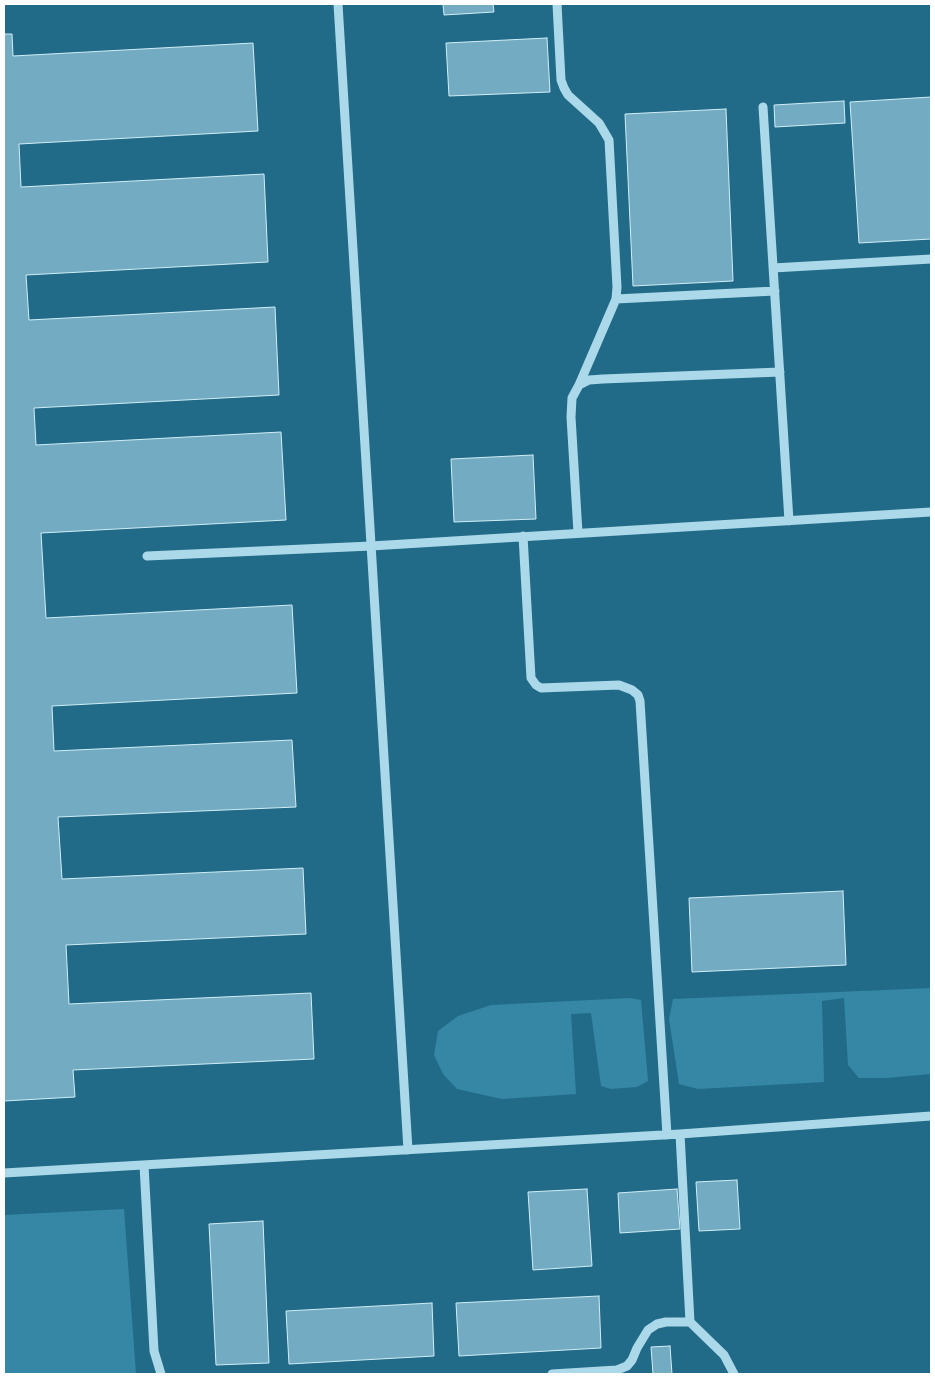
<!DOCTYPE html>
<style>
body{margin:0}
#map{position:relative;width:935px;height:1378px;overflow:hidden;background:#216b88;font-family:Manrope,sans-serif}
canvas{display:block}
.frame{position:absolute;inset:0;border:5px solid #fff;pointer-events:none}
</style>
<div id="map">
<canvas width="935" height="1378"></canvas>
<div class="frame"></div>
</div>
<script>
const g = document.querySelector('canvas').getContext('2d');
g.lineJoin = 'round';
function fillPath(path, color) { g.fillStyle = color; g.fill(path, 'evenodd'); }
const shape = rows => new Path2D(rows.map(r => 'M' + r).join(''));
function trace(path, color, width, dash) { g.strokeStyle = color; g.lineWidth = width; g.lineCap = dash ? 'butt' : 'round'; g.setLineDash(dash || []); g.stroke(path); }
const green = shape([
 [931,988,931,1074,886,1078,859,1078,848,1065,844,998,822,1001,824,1082,698,1089,679,1084,669,1019,673,999],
 [630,998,641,1000,648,1081,637,1087,611,1089,601,1086,591,1013,571,1014,576,1094,502,1099,457,1089,443,1074,434,1055,438,1031,458,1016,491,1005],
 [124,1209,136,1374,4,1374,4,1215]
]);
const building = shape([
 [443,4,493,4,494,12,444,15,443,4],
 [4,34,12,34,13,56,253,43,258,131,19,144,21,187,264,174,268,262,26,275,29,320,275,307,279,395,34,408,36,445,281,432,286,520,41,533,46,618,292,605,297,693,52,706,54,751,292,740,296,807,58,817,62,879,303,868,306,934,66,945,69,1004,311,993,314,1059,73,1070,75,1097,4,1101,4,34],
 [547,38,550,92,449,96,446,43,547,38],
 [931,97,931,239,859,243,850,102,931,97],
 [844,101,845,123,775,127,774,105,844,101],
 [726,109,733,281,633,286,625,114,726,109],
 [533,455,536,519,454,522,451,459,533,455],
 [843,891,846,965,692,972,689,898,843,891],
 [737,1180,740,1229,699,1231,696,1182,737,1180],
 [587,1189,592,1266,533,1270,528,1192,587,1189],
 [677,1189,680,1229,620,1233,618,1193,677,1189],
 [263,1221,269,1363,216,1365,209,1224,263,1221],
 [599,1296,601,1348,459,1356,456,1303,599,1296],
 [432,1303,434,1356,289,1364,286,1311,432,1303],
 [670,1346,672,1374,653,1374,651,1347,670,1346]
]);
const minor = shape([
 [338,4,408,1150],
 [557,4,561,80,564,88,568,95,599,123,609,140,617,287,616,299,579,385],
 [763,107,789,521],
 [773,268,931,259],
 [616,299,775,291],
 [578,533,571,417,572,398,579,385,589,380,603,379,780,372],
 [523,536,531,678,536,685,541,688,619,685,632,690,638,695,640,701,667,1135],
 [147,556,371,546,931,512],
 [680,1134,690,1322,724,1355,734,1374],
 [144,1165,154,1351,161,1374],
 [4,1173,680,1134,931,1116],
 [552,1374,617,1370,627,1366,632,1360,637,1348,648,1330,657,1324,666,1322,690,1322]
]);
fillPath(green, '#3587a5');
fillPath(building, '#73acc2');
trace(building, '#d1edf7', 1);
trace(minor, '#acd9ea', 9);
</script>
